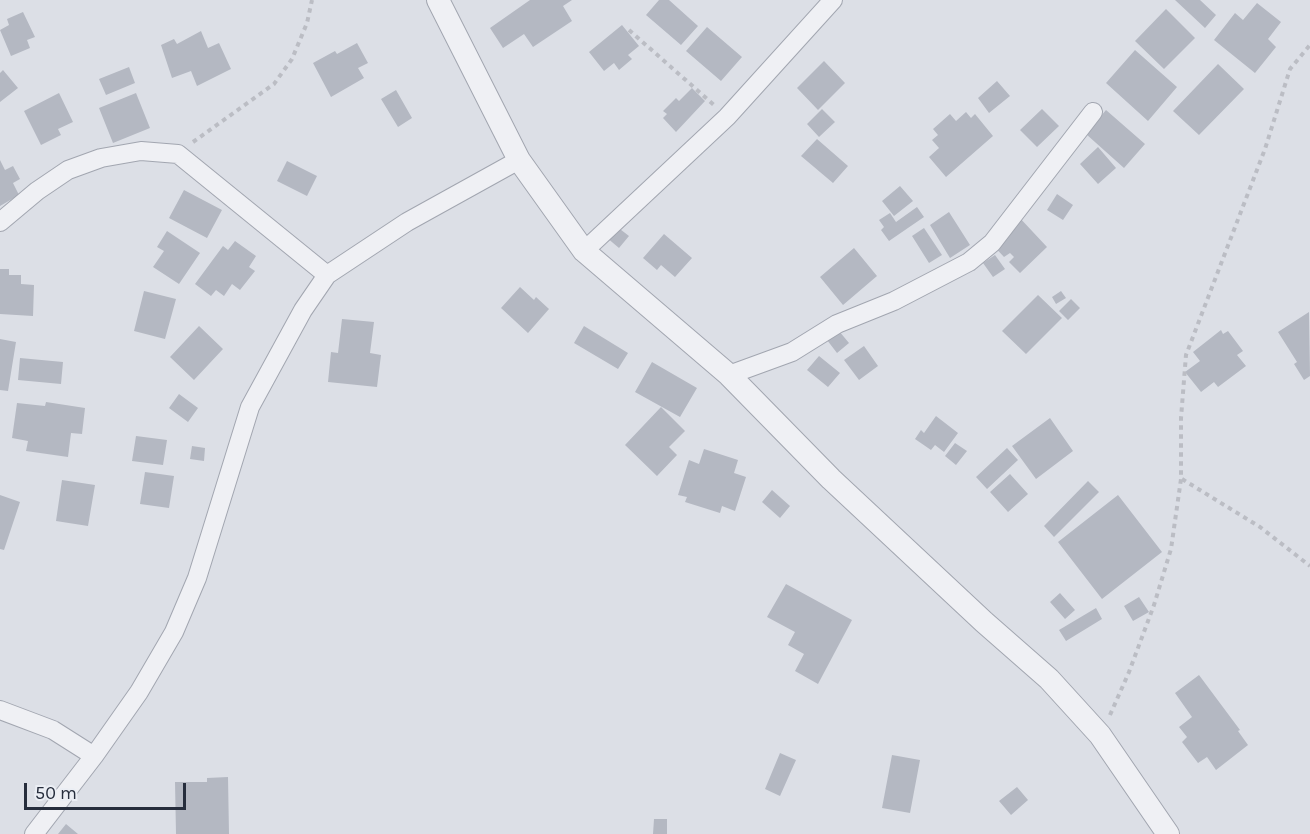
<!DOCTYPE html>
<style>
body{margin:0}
#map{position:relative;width:1310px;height:834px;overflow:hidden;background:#dcdfe6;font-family:Karla,sans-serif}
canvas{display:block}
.scale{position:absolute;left:24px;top:783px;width:162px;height:27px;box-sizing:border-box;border:3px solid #262d3c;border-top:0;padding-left:8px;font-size:18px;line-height:21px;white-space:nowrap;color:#262d3c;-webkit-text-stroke:4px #ebeef4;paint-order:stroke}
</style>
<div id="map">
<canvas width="1310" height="834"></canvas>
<div class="scale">50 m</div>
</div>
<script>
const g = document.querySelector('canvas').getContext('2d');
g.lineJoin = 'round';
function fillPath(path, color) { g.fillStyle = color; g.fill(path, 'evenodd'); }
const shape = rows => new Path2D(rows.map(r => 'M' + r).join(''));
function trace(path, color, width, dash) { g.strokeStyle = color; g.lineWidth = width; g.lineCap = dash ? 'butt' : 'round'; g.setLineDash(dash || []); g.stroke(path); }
const building = shape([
 [530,0,572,0,563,6,572,21,533,47,524,34,503,48,490,28],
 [659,0,669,0,698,26,681,45,646,15],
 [1175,0,1200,0,1216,15,1205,28],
 [1257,3,1281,22,1268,39,1276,47,1255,73,1214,40,1235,13,1243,20],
 [1166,9,1195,38,1164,69,1135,41],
 [23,12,35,37,27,40,30,48,11,56,0,30,9,25,7,19],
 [622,25,639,46,628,55,632,59,619,70,614,63,604,71,589,52],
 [707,27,742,57,721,81,686,51],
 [201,31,208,48,219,43,231,69,197,86,191,71,172,78,161,45,174,39,177,44],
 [357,43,368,63,358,68,364,78,331,97,313,63,335,51,337,54],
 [1135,50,1177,87,1148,121,1106,83],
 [824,61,845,83,818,110,797,88],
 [1218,64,1244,89,1199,135,1173,111],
 [129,67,135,83,106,95,99,79],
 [3,70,18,88,0,102,0,73],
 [997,81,1010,96,989,113,978,98],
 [692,88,705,101,676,132,663,118,667,114,663,111,676,98,679,101],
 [396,90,412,118,398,127,381,99],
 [59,93,73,122,58,129,61,135,41,145,24,111],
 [136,93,150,128,113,143,99,108],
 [822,109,835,122,819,137,807,124],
 [1042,109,1059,126,1037,147,1020,130],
 [1106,110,1145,144,1124,168,1086,134],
 [966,112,971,118,975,114,993,136,946,177,929,157,939,148,932,140,938,135,933,129,950,114,956,121],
 [817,139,848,166,833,183,801,156],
 [1098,147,1116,168,1098,184,1080,164],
 [0,160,5,170,13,166,20,179,13,183,19,195,0,206],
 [287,161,317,176,307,196,277,181],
 [900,186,913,201,894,216,882,201],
 [184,190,222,210,207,238,169,218],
 [1057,194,1073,205,1063,220,1047,210],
 [917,207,924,217,889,241,881,230,884,227,879,220,890,213,896,222],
 [949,212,970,245,950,258,930,225],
 [1018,216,1047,247,1020,273,1009,262,1014,257,1010,253,1004,257,990,242],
 [616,226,629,236,619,248,606,237],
 [924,228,942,255,929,263,912,236],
 [167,231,200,253,179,284,153,267,164,251,157,247],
 [664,234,692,258,675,277,661,265,657,270,643,258],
 [235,241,256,256,249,267,255,271,240,290,232,284,224,296,216,290,211,296,195,284,223,246,228,250],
 [854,248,877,276,843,305,820,277],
 [995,255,1005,269,993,277,983,263],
 [0,269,9,269,9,275,21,275,21,284,34,285,33,316,0,314],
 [520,287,534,300,536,297,549,309,528,333,501,308],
 [144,291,176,299,165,339,134,331],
 [1061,291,1066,298,1056,304,1052,297],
 [1038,295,1062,318,1026,354,1002,331],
 [1071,299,1080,308,1068,320,1059,311],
 [1309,312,1310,376,1304,380,1294,364,1297,362,1278,332],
 [342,319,374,322,370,353,381,355,377,387,328,382,331,352,338,353],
 [199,326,223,349,194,380,170,357],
 [584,326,628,353,618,369,574,343],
 [1221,330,1223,334,1228,331,1243,351,1237,355,1246,366,1218,387,1214,382,1201,392,1185,372,1200,361,1193,352],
 [839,331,849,343,837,353,827,340],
 [0,339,16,342,8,391,0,390],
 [864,346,878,366,859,380,844,360],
 [819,356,840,373,828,387,807,370],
 [20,358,63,362,61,384,18,380],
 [652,362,697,388,680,417,635,392],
 [179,394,198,408,188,422,169,408],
 [46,402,85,408,82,434,71,433,68,457,26,451,28,441,12,438,17,403,45,406],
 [661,407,685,431,669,447,677,455,657,476,625,445],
 [936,416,958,433,944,452,935,445,931,450,915,439,921,430,924,433],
 [1050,418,1073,451,1036,479,1012,446],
 [136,436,167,440,163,465,132,461],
 [955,443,967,451,956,465,945,456],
 [192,446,205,448,204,461,190,459],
 [1007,448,1018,460,987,489,976,477],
 [704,449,738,460,734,473,746,477,735,511,722,506,720,513,685,502,687,497,678,495,689,460,699,464],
 [145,472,174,476,169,508,140,504],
 [1010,474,1028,494,1008,512,990,492],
 [62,480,95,485,88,526,56,521],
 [1088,481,1099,492,1054,537,1044,526],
 [772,490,790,506,780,518,762,502],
 [0,495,20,502,4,550,0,549],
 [1118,495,1162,552,1102,599,1058,542],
 [786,584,852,620,818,684,795,671,804,654,788,645,795,632,767,617],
 [1060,593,1075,610,1065,619,1050,602],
 [1139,597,1149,612,1133,621,1124,606],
 [1096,608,1102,619,1066,641,1059,630],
 [1199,675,1240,730,1238,731,1248,745,1216,770,1207,757,1198,763,1182,742,1187,737,1179,727,1192,717,1175,693],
 [780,753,796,760,780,796,765,789],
 [892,755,920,760,910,813,882,808],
 [228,777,229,834,176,834,175,782,207,782,207,778],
 [1017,787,1028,800,1011,815,999,801],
 [654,819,667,819,667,834,653,834],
 [66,824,78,834,58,834]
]);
const path = shape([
 [629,30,714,105],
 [193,142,274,84,292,59,307,23,312,0],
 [1182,479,1260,527,1310,566],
 [1110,715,1129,672,1154,605,1171,549,1181,479,1181,418,1186,355,1265,149,1290,69,1310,45]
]);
const minor = shape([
 [0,222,37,191,68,170,101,158,141,151,178,154,327,275],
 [584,251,727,117,833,0],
 [729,375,792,352,837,324,894,301,969,262,992,243,1093,112],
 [0,710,53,730,94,756],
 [34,834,94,756,139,692,174,632,197,578,250,407,303,310,327,275,407,222,519,160]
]);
const tertiary = shape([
 [438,0,519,160,584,251,729,375,831,479,984,622,1049,679,1100,735,1168,834]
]);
fillPath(building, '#b4b8c2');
trace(minor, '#a2a6b0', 20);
trace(tertiary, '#a2a6b0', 24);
trace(path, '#bbbdc4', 4, [4.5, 4.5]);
trace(minor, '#eff0f4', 18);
trace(tertiary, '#eff0f4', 22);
</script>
